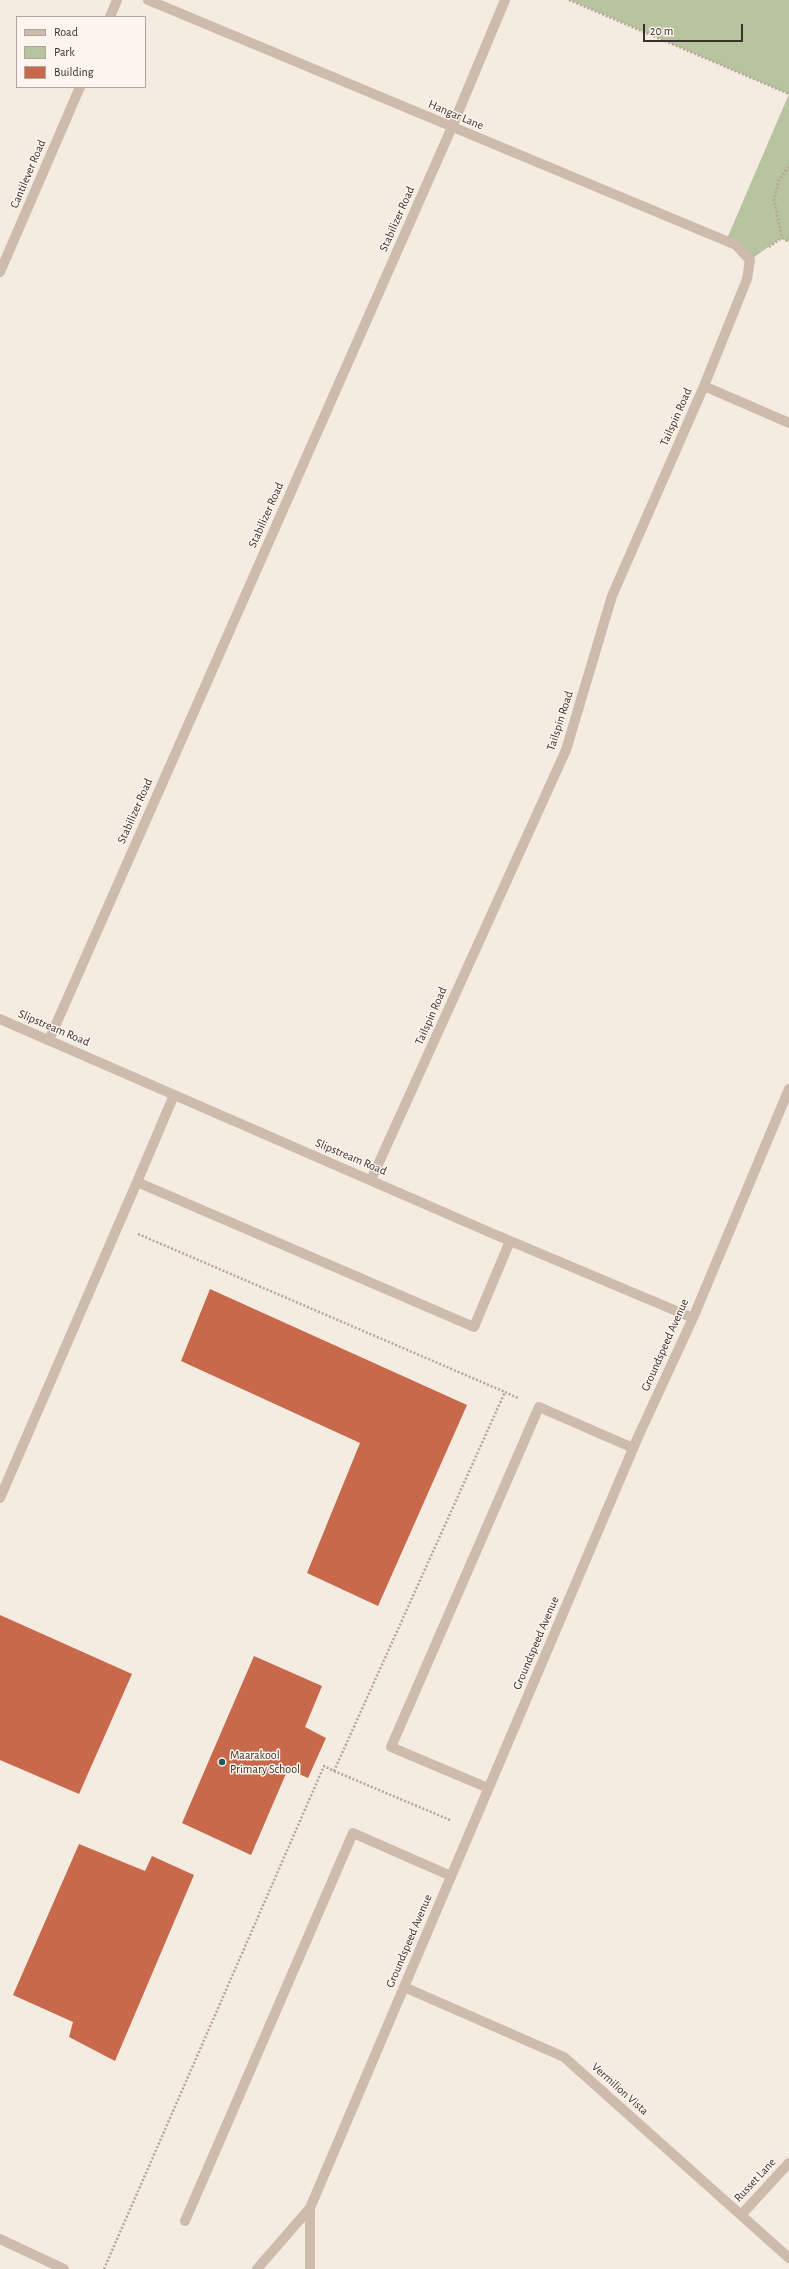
<!DOCTYPE html>
<style>
body{margin:0}
#map{position:relative;width:789px;height:2269px;overflow:hidden;background:#f4ebe1;font-family:"Alegreya Sans",sans-serif}
canvas{display:block}
.legend{position:absolute;left:16px;top:16px;width:130px;height:72px;box-sizing:border-box;background:#fbf5ee;border:1px solid #aea6a0;margin:0;padding:5px 7px;list-style:none;font-size:12px;color:#3b302b}
.legend li{display:flex;align-items:center;gap:8px;height:20px}
.legend b{width:20px;border:1px solid #aea6a0}
.scale{position:absolute;left:643px;top:24px;width:100px;height:18px;box-sizing:border-box;border:2px solid #3b302b;border-top:0;padding-left:5px;font-size:12px;line-height:14px;white-space:nowrap;color:#3b302b;-webkit-text-stroke:3px #fbf5ee;paint-order:stroke}
</style>
<div id="map">
<canvas width="789" height="2269"></canvas>
<ul class="legend">
<li><b style="height:5px;background:#cdbbac"></b>Road</li>
<li><b style="height:11px;background:#b8c4a0"></b>Park</li>
<li><b style="height:11px;background:#c8694b"></b>Building</li>
</ul>
<div class="scale">20 m</div>
</div>
<script>
const g = document.querySelector('canvas').getContext('2d');
g.lineJoin = 'round';
function fillPath(path, color) { g.fillStyle = color; g.fill(path, 'evenodd'); }
const shape = rows => new Path2D(rows.map(r => 'M' + r).join(''));
function trace(path, color, width, dash) { g.strokeStyle = color; g.lineWidth = width; g.lineCap = dash ? 'butt' : 'round'; g.setLineDash(dash || []); g.stroke(path); }
function drawText(font, color, halo, rows, align = 'center') {
  g.font = font + ' "Alegreya Sans",sans-serif'; g.lineWidth = 3; g.setLineDash([]); g.textBaseline = 'middle'; g.strokeStyle = halo; g.fillStyle = color; for (const [text, x, y, turn = 0] of rows) {
    g.save(); g.translate(x, y); g.rotate((+turn || 0) * Math.PI / 180); g.textAlign = isNaN(turn) ? turn : align; if (halo) g.strokeText(text, 0, 0); g.fillText(text, 0, 0); g.restore();
  }
}
const green = shape([
 [570,0,789,0,789,242,781,238,750,260,726,241,789,94]
]);
const building = shape([
 [210,1289,467,1405,378,1606,307,1573,360,1443,181,1361],
 [0,1615,132,1674,79,1794,0,1760],
 [254,1656,322,1686,305,1727,326,1738,308,1778,288,1769,251,1855,182,1823],
 [79,1844,145,1871,152,1856,194,1875,115,2061,69,2037,73,2022,13,1995]
]);
const path = shape([
 [569,0,789,94],
 [789,167,779,179,774,200,782,238,789,242],
 [769,247,782,238],
 [138,1234,505,1392],
 [334,1771,450,1820],
 [104,2269,324,1766,334,1771,505,1392,518,1398]
]);
const minor = shape([
 [148,0,736,245,750,260,747,279,704,386,612,596,566,750,371,1180],
 [110,17,117,0],
 [0,272,80,87],
 [704,386,789,423],
 [0,1019,489,1232,693,1318],
 [49,1040,452,127,505,0],
 [174,1095,137,1182,474,1327,510,1241],
 [0,1498,137,1182],
 [488,1788,391,1747,539,1407,633,1448],
 [404,1987,564,2057,789,2258],
 [310,2208,310,2269],
 [741,2215,789,2163],
 [185,2221,353,1833,451,1876],
 [0,2239,64,2269],
 [257,2269,310,2208,638,1437,693,1318,789,1089]
]);
const markers = [
 [222,1762,4,"#1f5a5e"]
];
const streetNames = [
 ["Hangar Lane",456,115,23],
 ["Cantilever Road",28,174,-67],
 ["Stabilizer Road",397,219,-66],
 ["Tailspin Road",676,417,-66],
 ["Stabilizer Road",266,515,-66],
 ["Tailspin Road",560,721,-72],
 ["Stabilizer Road",135,811,-66],
 ["Tailspin Road",431,1016,-66],
 ["Slipstream Road",54,1028,23],
 ["Slipstream Road",351,1157,23],
 ["Groundspeed Avenue",665,1345,-66],
 ["Groundspeed Avenue",536,1643,-67],
 ["Groundspeed Avenue",409,1941,-67],
 ["Vermilion Vista",620,2089,42],
 ["Russet Lane",755,2180,-47]
];
const poiNames = [
 ["Maarakool",230,1755],
 ["Primary School",230,1769]
];
fillPath(green, '#b8c4a0');
fillPath(building, '#c8694b');
trace(path, '#b9a596', 2.5, [2, 2]);
trace(minor, '#cdbbac', 10);
for (const [x, y, r, color] of markers) { const dot = new Path2D(); dot.arc(x, y, r, 0, 2 * Math.PI); g.fillStyle = color; g.fill(dot); trace(dot, '#fbf5ee', 1.5); }
drawText('12px', '#3b302b', '#fbf5ee', streetNames);
drawText('12px', '#3b302b', '#fbf5ee', poiNames, 'left');
</script>
